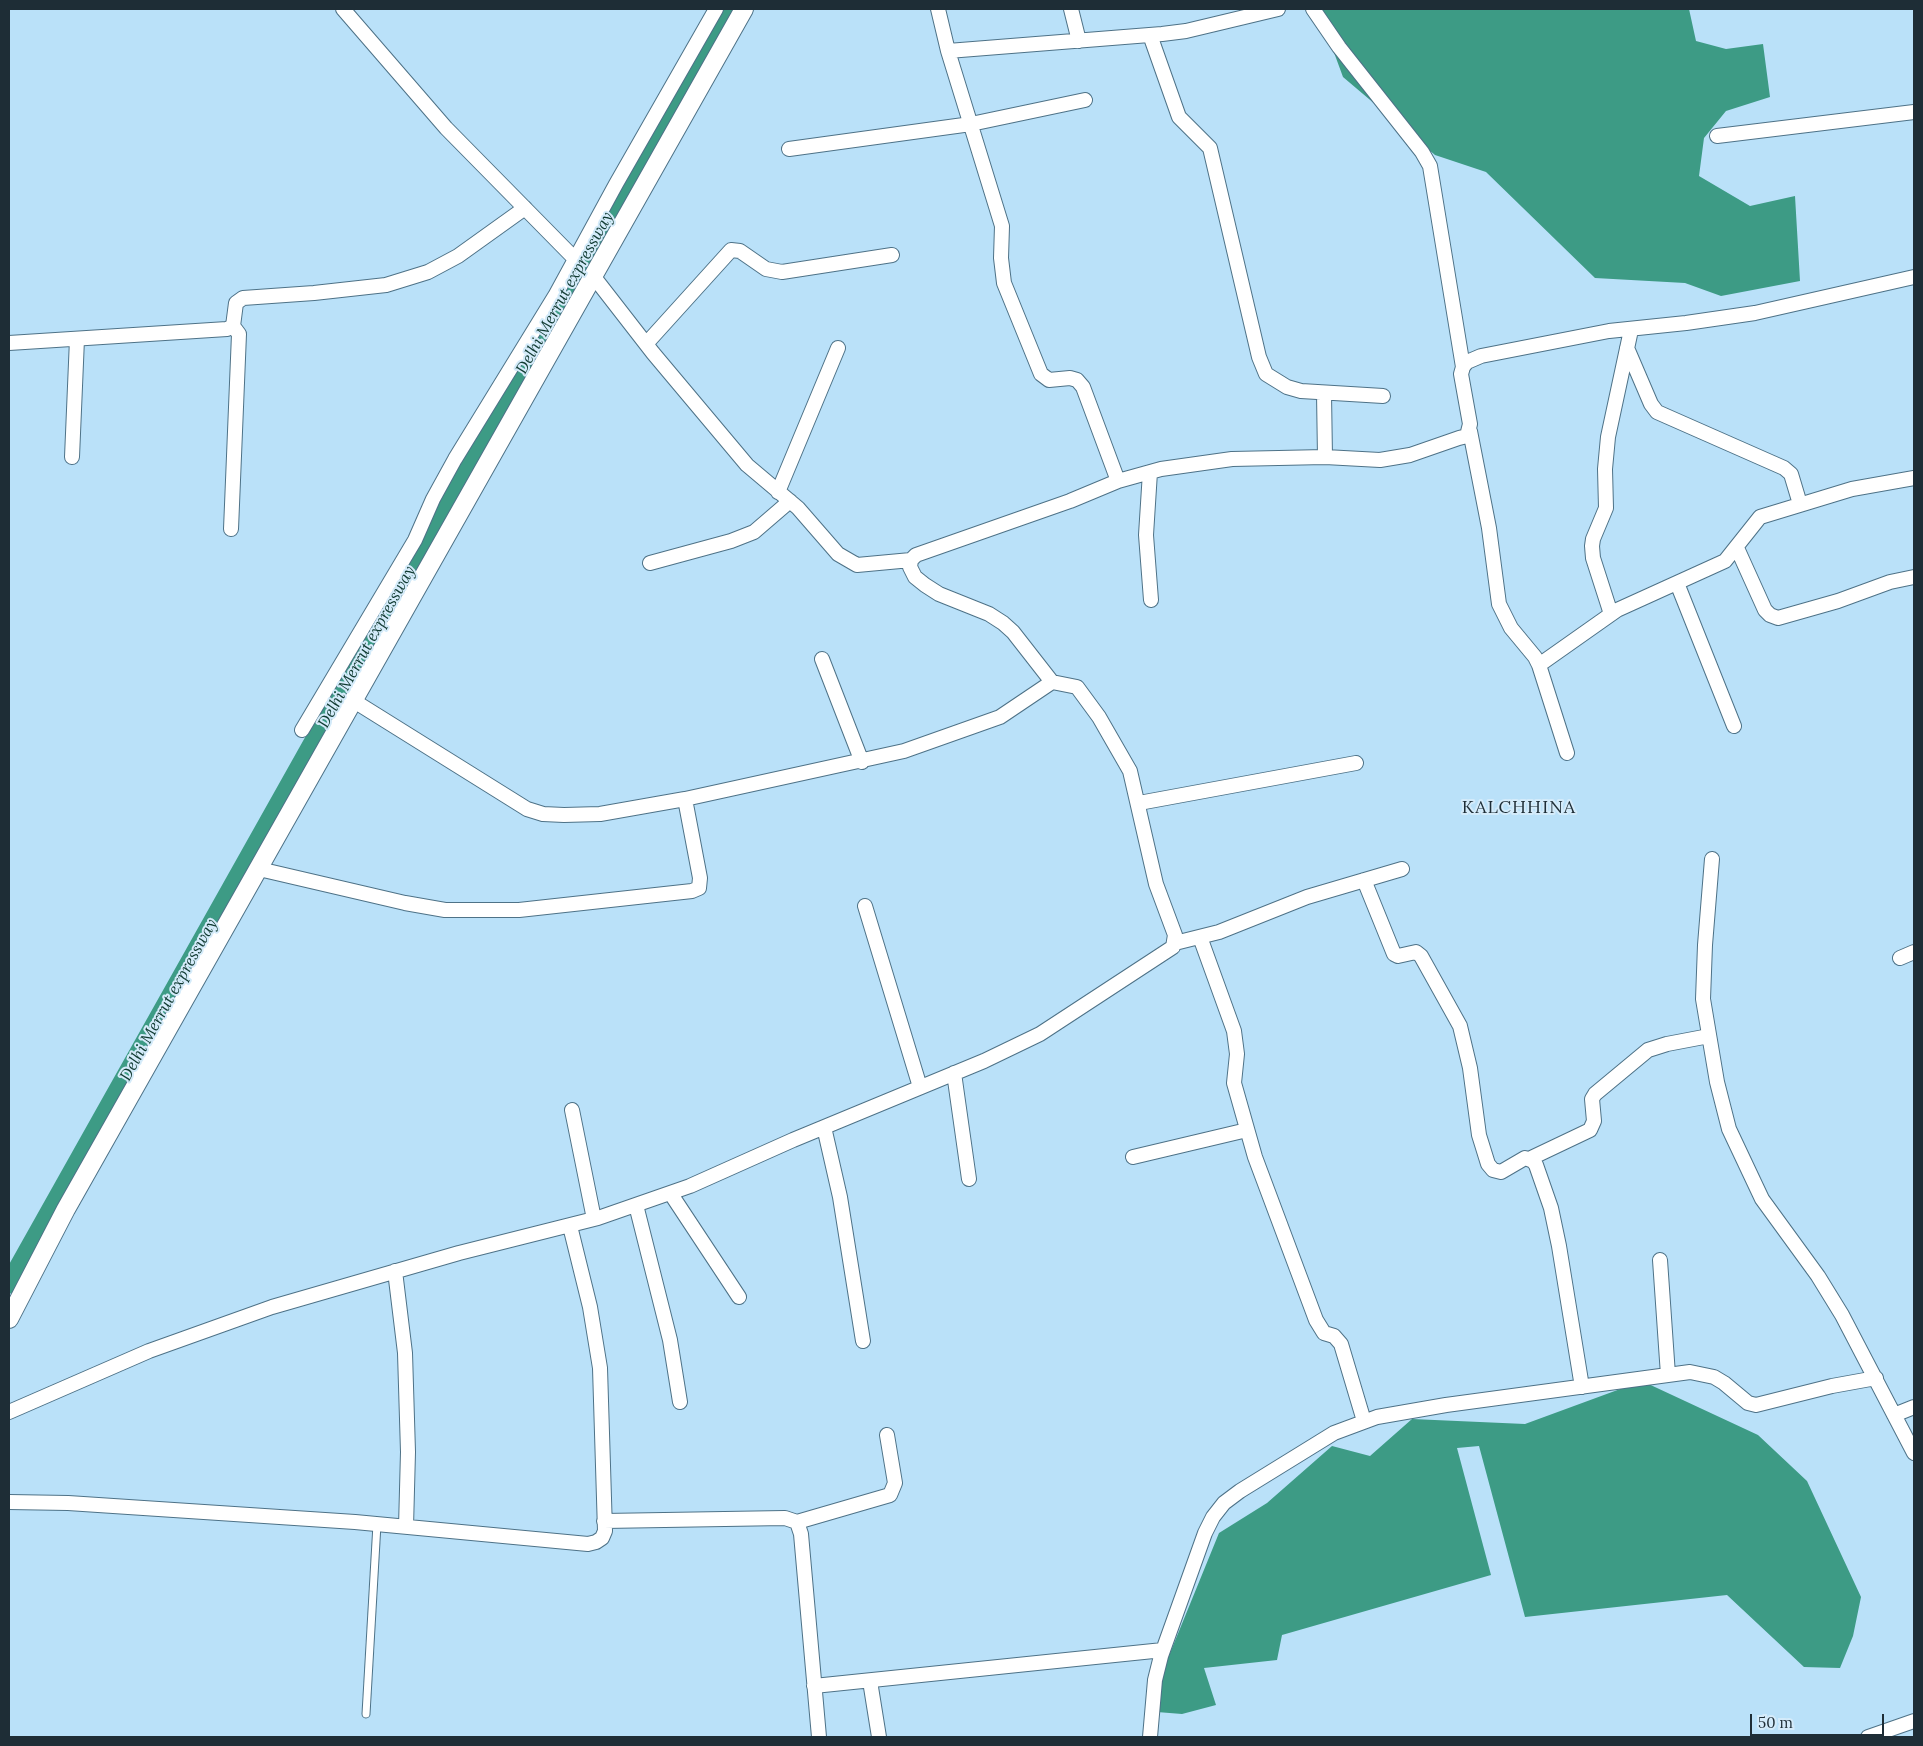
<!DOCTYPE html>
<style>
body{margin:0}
#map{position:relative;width:1923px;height:1746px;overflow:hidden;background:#bae1f9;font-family:Lora,serif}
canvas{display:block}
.frame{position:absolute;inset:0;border:10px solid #1e2d36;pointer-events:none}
.scale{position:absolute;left:1750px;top:1714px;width:134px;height:22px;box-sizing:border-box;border:2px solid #1e2d36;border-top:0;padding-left:6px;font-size:15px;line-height:18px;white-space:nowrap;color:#1e2d36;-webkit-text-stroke:4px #d4ebfa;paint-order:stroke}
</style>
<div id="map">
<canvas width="1923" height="1746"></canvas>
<div class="frame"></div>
<div class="scale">50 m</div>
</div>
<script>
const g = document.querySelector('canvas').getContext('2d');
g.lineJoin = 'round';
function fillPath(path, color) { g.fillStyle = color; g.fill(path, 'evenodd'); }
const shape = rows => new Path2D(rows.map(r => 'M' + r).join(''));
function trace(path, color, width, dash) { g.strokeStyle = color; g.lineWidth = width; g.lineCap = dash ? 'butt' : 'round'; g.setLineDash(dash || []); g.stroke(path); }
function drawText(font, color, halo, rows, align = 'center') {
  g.font = font + ' Lora,serif'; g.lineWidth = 4; g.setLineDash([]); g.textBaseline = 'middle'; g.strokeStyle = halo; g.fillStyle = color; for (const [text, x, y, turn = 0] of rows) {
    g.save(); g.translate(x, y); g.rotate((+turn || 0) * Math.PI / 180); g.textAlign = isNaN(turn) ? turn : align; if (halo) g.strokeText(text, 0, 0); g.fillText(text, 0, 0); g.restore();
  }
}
const water = shape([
 [1318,9,1689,9,1696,41,1726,49,1763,44,1770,97,1726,111,1704,138,1699,176,1750,206,1795,196,1800,281,1721,296,1685,283,1595,278,1486,172,1435,155,1343,77],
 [1642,1381,1758,1435,1807,1481,1861,1597,1853,1636,1840,1668,1804,1667,1727,1595,1525,1617,1479,1446,1457,1448,1491,1575,1282,1635,1277,1660,1204,1668,1216,1705,1182,1714,1157,1712,1157,1685,1219,1533,1267,1503,1332,1446,1370,1456,1412,1419,1525,1424]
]);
const canal = shape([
 [9,1284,725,9]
]);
const service = shape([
 [366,1714,377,1524]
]);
const minor = shape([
 [343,9,446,128,575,259],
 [938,9,948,51,1002,226,1001,258,1004,283,1041,374,1049,380,1070,378,1077,380,1083,387,1118,481],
 [1071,9,1079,41],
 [1313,9,1339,47,1422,152,1430,166,1463,367],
 [1150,35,1179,117,1210,148,1259,357,1266,374,1287,387,1301,391,1383,396],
 [948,51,1162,34,1186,31,1278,9],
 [1717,136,1914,112],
 [789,149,971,124,1085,100],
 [594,277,653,353,747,465,798,508,838,554,857,565,911,560],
 [9,343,227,329,233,326,236,303,243,298,314,293,386,285,428,272,458,256,525,208],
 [646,344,731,250,740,251,766,269,782,272,892,255],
 [1627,348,1651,404,1657,412,1784,468,1791,474,1800,504],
 [1324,394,1325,457],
 [1470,431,1489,528,1499,604,1511,628,1535,657,1539,665,1567,753],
 [72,457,77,339],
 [1150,472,1146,535,1151,600],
 [778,492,838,348],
 [231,529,239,334,233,326],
 [1737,548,1765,610,1770,615,1778,618,1838,601,1890,582,1914,577],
 [650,563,731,541,754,532,790,501],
 [1677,583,1734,726],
 [1611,614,1593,558,1592,546,1593,539,1606,508,1605,469,1608,437,1631,330],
 [822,659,862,762],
 [1539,665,1617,610,1725,561,1760,517,1852,489,1914,478],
 [354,701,527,809,543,814,564,815,600,814,685,799,904,751,1000,717,1052,682],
 [302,730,415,540,433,499,455,459,555,296,616,184,716,9],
 [1139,803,1356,763],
 [1712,859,1705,945,1703,999,1717,1082,1729,1129,1762,1199,1818,1276,1842,1315,1914,1453],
 [259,869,405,903,445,910,519,910,692,891,699,888,700,878,685,799],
 [1364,880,1394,954,1398,956,1416,952,1421,956,1460,1026,1470,1068,1479,1135,1488,1164,1493,1170,1501,1172,1525,1158,1533,1161,1536,1165,1551,1208,1559,1246,1582,1387],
 [865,906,920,1087],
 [1200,937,1234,1031,1237,1054,1234,1083,1255,1157,1316,1320,1324,1333,1334,1336,1341,1344,1364,1421],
 [1175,943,1219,932,1307,897,1402,869],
 [1900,958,1914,952],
 [954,1073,969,1179],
 [572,1110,594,1219],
 [824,1127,840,1197,863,1341],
 [1133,1157,1247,1130],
 [1529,1159,1590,1130,1594,1121,1592,1099,1595,1094,1648,1050,1667,1044,1709,1036],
 [671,1194,739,1297],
 [636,1205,670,1340,680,1402],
 [1660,1260,1668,1375],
 [395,1271,405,1353,408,1452,406,1527],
 [9,1412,149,1351,272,1307,459,1253,598,1218,690,1186,793,1140,984,1061,1040,1034,1173,947,1175,935,1156,884,1130,771,1099,717,1077,687,1052,682,1013,632,1003,623,989,614,939,594,925,585,915,577,910,567,911,560,916,555,1070,501,1118,481,1161,469,1232,459,1325,457,1380,460,1410,455,1459,438,1467,436,1470,424,1461,374,1463,367,1467,362,1481,356,1609,331,1686,323,1755,313,1914,277],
 [1894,1415,1914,1407],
 [9,1502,68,1503,355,1522,588,1544,596,1542,602,1538,605,1531,600,1368,590,1307,570,1226],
 [604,1521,785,1518,797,1522,801,1534,819,1737],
 [797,1522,890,1495,895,1483,887,1435],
 [870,1681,879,1737],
 [814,1686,1163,1650],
 [1150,1737,1155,1680,1161,1656,1205,1533,1213,1517,1224,1503,1240,1491,1334,1433,1377,1417,1446,1405,1690,1372,1714,1377,1724,1383,1748,1403,1756,1405,1832,1386,1876,1378],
 [1868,1737,1914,1721]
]);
const tertiary = shape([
 [9,1319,66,1209,744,9]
]);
const waterNames = [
 ["Delhi Merrut expressway",565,293,-61],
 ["Delhi Merrut expressway",367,647,-61],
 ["Delhi Merrut expressway",169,1000,-61]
];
const quarterNames = [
 ["KALCHHINA",1519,808]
];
fillPath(water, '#3d9b85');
trace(canal, '#3d9b85', 19);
trace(service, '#4e7287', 9);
trace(minor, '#4e7287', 16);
trace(tertiary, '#4e7287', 20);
trace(service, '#fff', 7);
trace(minor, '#fff', 14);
trace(tertiary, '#fff', 18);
drawText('italic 16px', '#103a31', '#d4ebfa', waterNames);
g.letterSpacing = '1px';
drawText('18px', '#1e2d36', '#d4ebfa', quarterNames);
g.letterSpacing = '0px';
</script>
